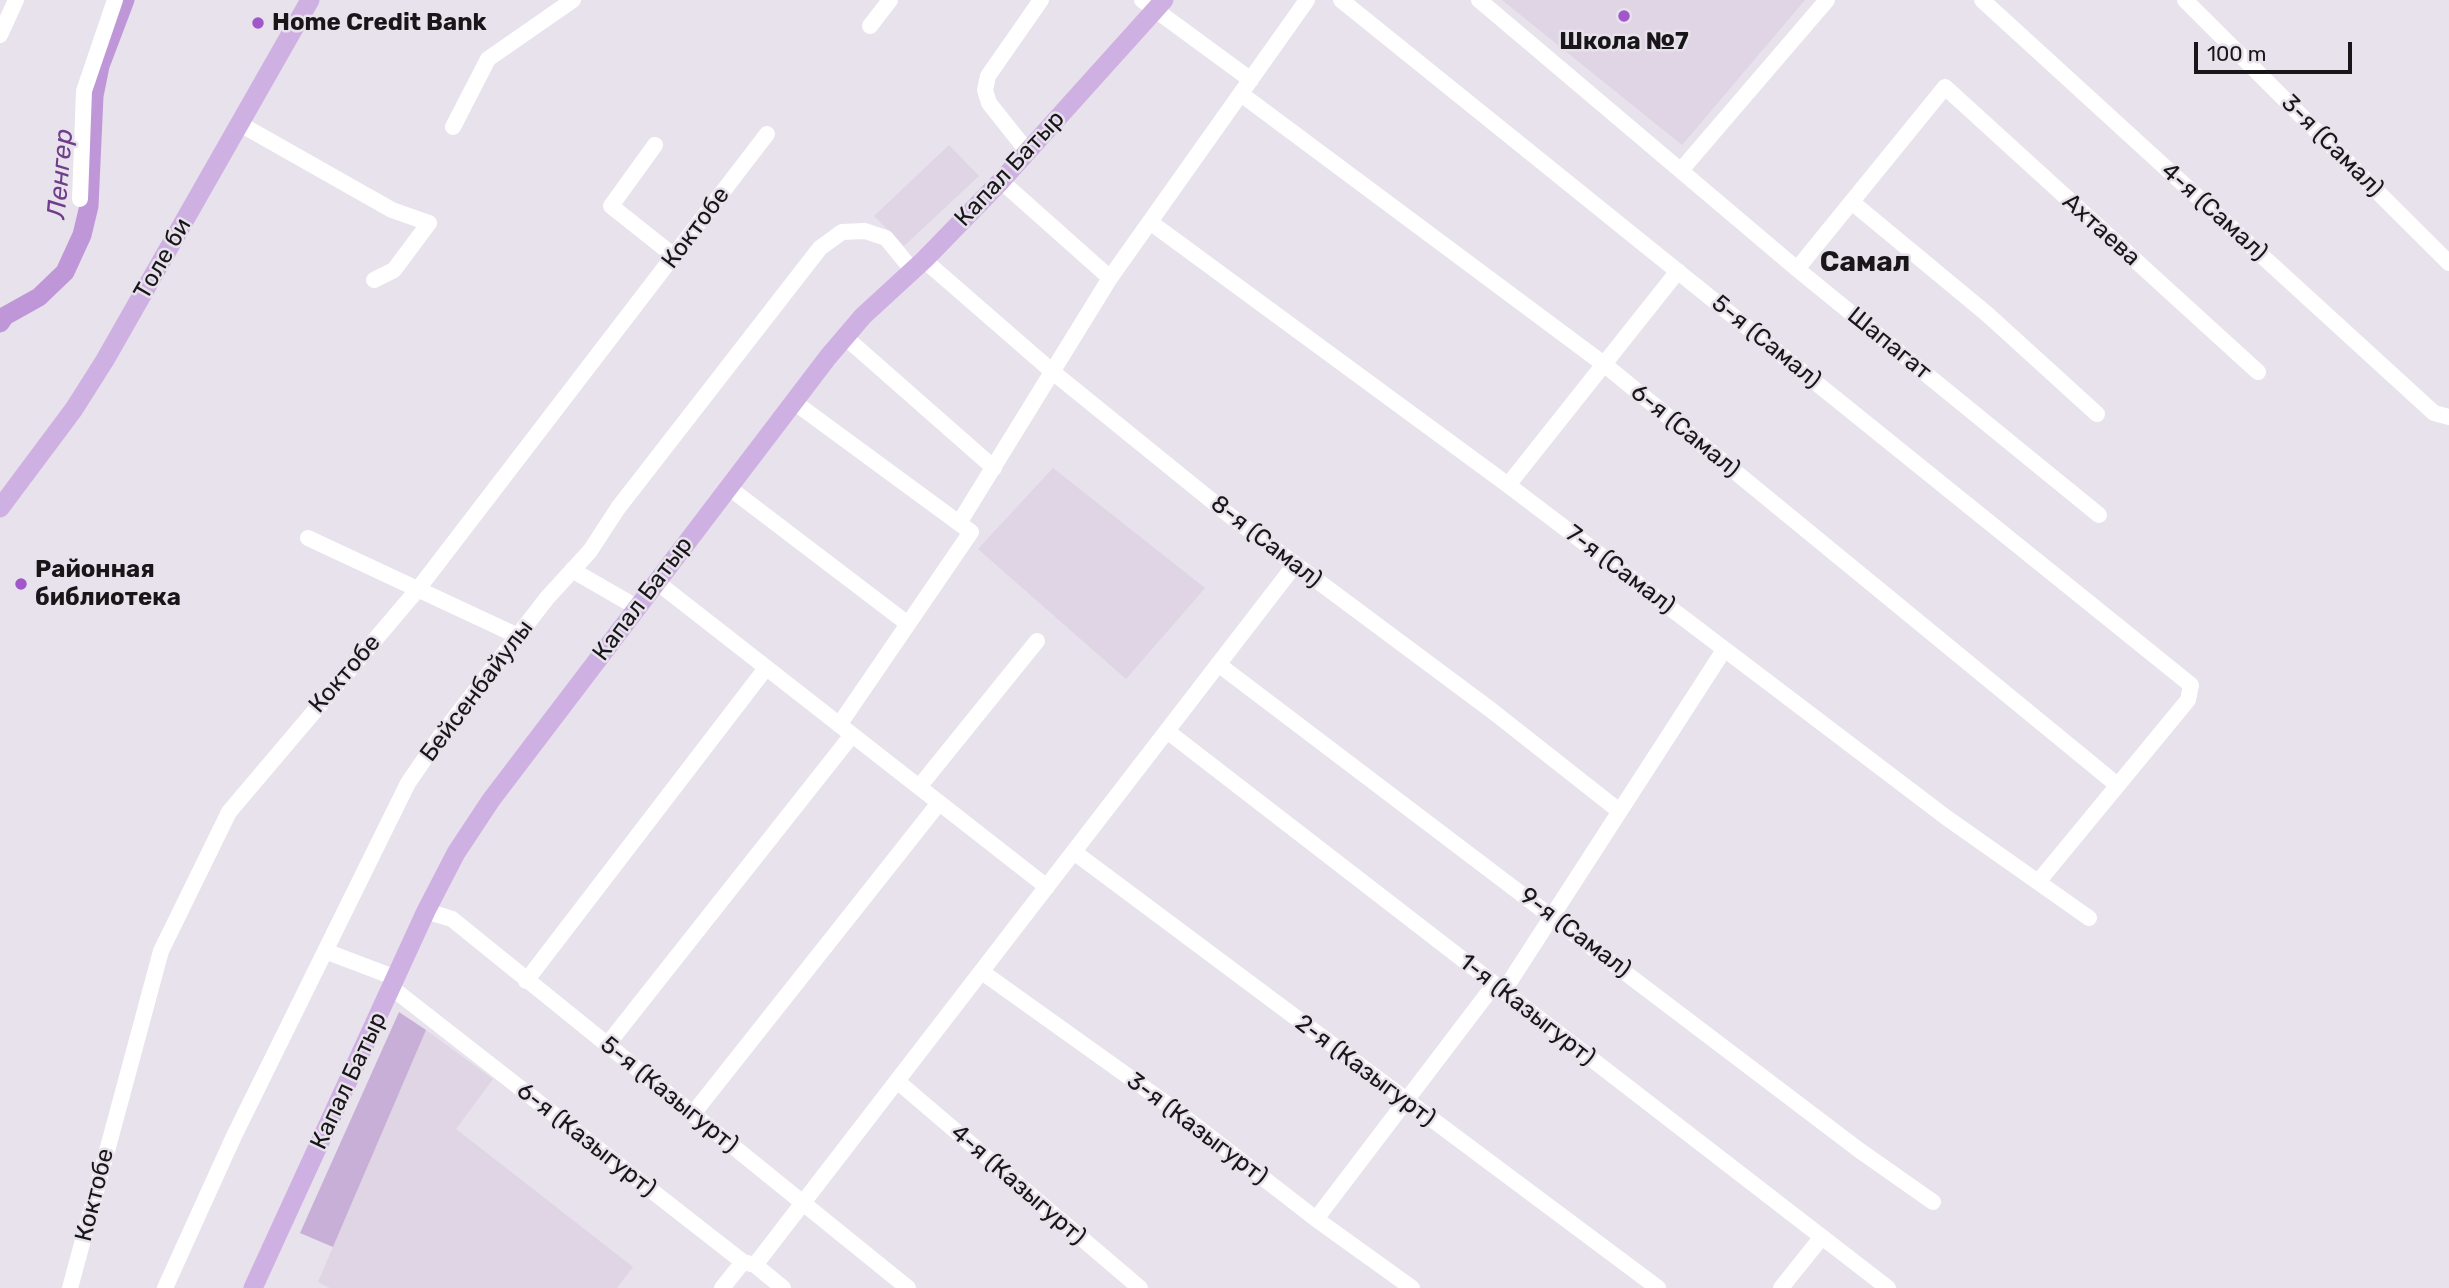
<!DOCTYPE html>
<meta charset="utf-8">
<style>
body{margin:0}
#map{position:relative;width:2449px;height:1288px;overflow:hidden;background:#e7e2eb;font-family:Rubik,sans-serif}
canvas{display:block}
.scale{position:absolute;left:2194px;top:42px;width:158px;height:32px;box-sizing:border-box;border:4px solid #181619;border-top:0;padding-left:9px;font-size:21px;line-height:24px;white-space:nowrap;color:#181619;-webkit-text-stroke:5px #e7e2eb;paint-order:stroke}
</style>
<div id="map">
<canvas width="2449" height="1288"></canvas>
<div class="scale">100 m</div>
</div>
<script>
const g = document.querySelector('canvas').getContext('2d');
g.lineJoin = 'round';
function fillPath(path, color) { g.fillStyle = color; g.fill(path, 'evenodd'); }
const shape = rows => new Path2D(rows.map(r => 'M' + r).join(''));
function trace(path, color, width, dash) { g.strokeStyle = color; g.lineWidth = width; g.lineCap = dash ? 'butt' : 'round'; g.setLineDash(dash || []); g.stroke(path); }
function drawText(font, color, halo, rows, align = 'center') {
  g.font = font + ' Rubik,sans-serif'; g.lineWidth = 5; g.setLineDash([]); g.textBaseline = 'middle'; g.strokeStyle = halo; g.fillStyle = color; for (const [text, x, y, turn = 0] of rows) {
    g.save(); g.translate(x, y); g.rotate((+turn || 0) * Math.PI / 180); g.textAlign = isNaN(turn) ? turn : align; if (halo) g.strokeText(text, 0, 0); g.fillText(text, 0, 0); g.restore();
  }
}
const built = shape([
 [1502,0,1805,0,1682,145],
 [949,145,979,176,904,246,874,216],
 [1053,468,1205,588,1126,679,978,549],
 [426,1030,493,1079,456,1129,633,1267,617,1288,330,1288,318,1282]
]);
const green = shape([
 [399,1012,426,1030,333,1247,300,1233]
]);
const river = shape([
 [0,323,5,316,39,297,65,272,82,235,89,206,94,96,100,66,125,0]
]);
const minor = shape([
 [1142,0,1251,80],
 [1341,0,2191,685,2188,700,2038,882],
 [1479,0,1797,269,2099,515],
 [1982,0,2434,413,2449,417],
 [2185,0,2449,263],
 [870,26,890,0],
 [0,35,16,0],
 [1241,94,1605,365,2116,784],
 [240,124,392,210,429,223,394,270,374,280],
 [453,127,488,59,573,0],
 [655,145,611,206,674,256],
 [1027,151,989,103,985,90,988,76,1041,0],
 [1682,169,1827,0],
 [1001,181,1110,278],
 [80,199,84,91,115,0],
 [1853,203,1987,314,2097,414],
 [1150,222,1508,485,1947,818,2089,918],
 [924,260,1054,373,1233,518,1491,710,1618,810],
 [1797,269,1945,87,2258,372],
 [845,337,994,468],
 [794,402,971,532,839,725],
 [1508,485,1678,271],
 [728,487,908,624],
 [959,523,1110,278,1307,0],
 [308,538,518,636],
 [572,570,638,608],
 [658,583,1047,887],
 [1218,664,1859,1150,1933,1202],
 [1167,731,1888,1288],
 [919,787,1037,641],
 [1074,852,1658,1288],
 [426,911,452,919,908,1288],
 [325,951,396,978],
 [982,972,1178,1112,1316,1219,1412,1288],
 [526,981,766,668],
 [392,988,743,1262,755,1265,783,1288],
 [1503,992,1724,650],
 [607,1045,852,735],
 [897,1081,1140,1288],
 [692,1115,939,803],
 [1316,1219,1494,985],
 [755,1265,1294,566],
 [70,1288,161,951,229,812,418,589,767,134],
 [165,1288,234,1136,408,783,439,738,547,598,590,551,618,508,820,248,842,232,865,231,886,238,913,271],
 [722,1288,743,1262],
 [1781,1288,1821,1238]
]);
const major = shape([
 [0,508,74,409,105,360,310,0],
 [253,1288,426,911,456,853,491,800,828,357,863,316,924,260,1001,181,1164,0]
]);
const markers = [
 [1624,16,7,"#a157ca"],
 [258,23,7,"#a157ca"],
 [21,584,7,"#a157ca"]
];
const poiNames = [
 ["Home Credit Bank",272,23],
 ["Школа №7",1624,42,"center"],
 ["Районная",35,570],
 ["библиотека",35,598]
];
const streetNames = [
 ["3-я (Самал)",2332,146,45],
 ["Капал Батыр",1010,169,-47],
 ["4-я (Самал)",2214,212,42],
 ["Коктобе",696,228,-53],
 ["Ахтаева",2101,230,42],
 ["Толе би",163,259,-60],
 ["5-я (Самал)",1766,342,39],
 ["Шапагат",1889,344,39],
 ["6-я (Самал)",1685,431,39],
 ["8-я (Самал)",1266,542,38],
 ["7-я (Самал)",1620,570,37],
 ["Капал Батыр",643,599,-53],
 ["Коктобе",345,674,-49],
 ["Бейсенбайулы",477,691,-53],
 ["9-я (Самал)",1575,933,37],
 ["1-я (Казыгурт)",1527,1010,38],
 ["2-я (Казыгурт)",1365,1071,37],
 ["Капал Батыр",349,1081,-65],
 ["5-я (Казыгурт)",669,1095,39],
 ["3-я (Казыгурт)",1197,1129,37],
 ["6-я (Казыгурт)",586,1140,38],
 ["4-я (Казыгурт)",1018,1185,41],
 ["Коктобе",95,1195,-76]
];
const waterNames = [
 ["Ленгер",61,174,-85]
];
const quarterNames = [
 ["Самал",1865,263]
];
fillPath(built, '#dfd5e5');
fillPath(green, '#c8afd7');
trace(river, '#bf97d8', 19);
trace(minor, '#fff', 16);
trace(major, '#cfb0e2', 19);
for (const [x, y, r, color] of markers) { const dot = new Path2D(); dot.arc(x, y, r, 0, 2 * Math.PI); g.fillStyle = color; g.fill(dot); trace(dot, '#e7e2eb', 2.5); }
drawText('bold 24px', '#181619', '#e7e2eb', poiNames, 'left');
drawText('24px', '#181619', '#e7e2eb', streetNames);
drawText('italic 26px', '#6f3d8a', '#e7e2eb', waterNames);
drawText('bold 28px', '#181619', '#e7e2eb', quarterNames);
</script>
